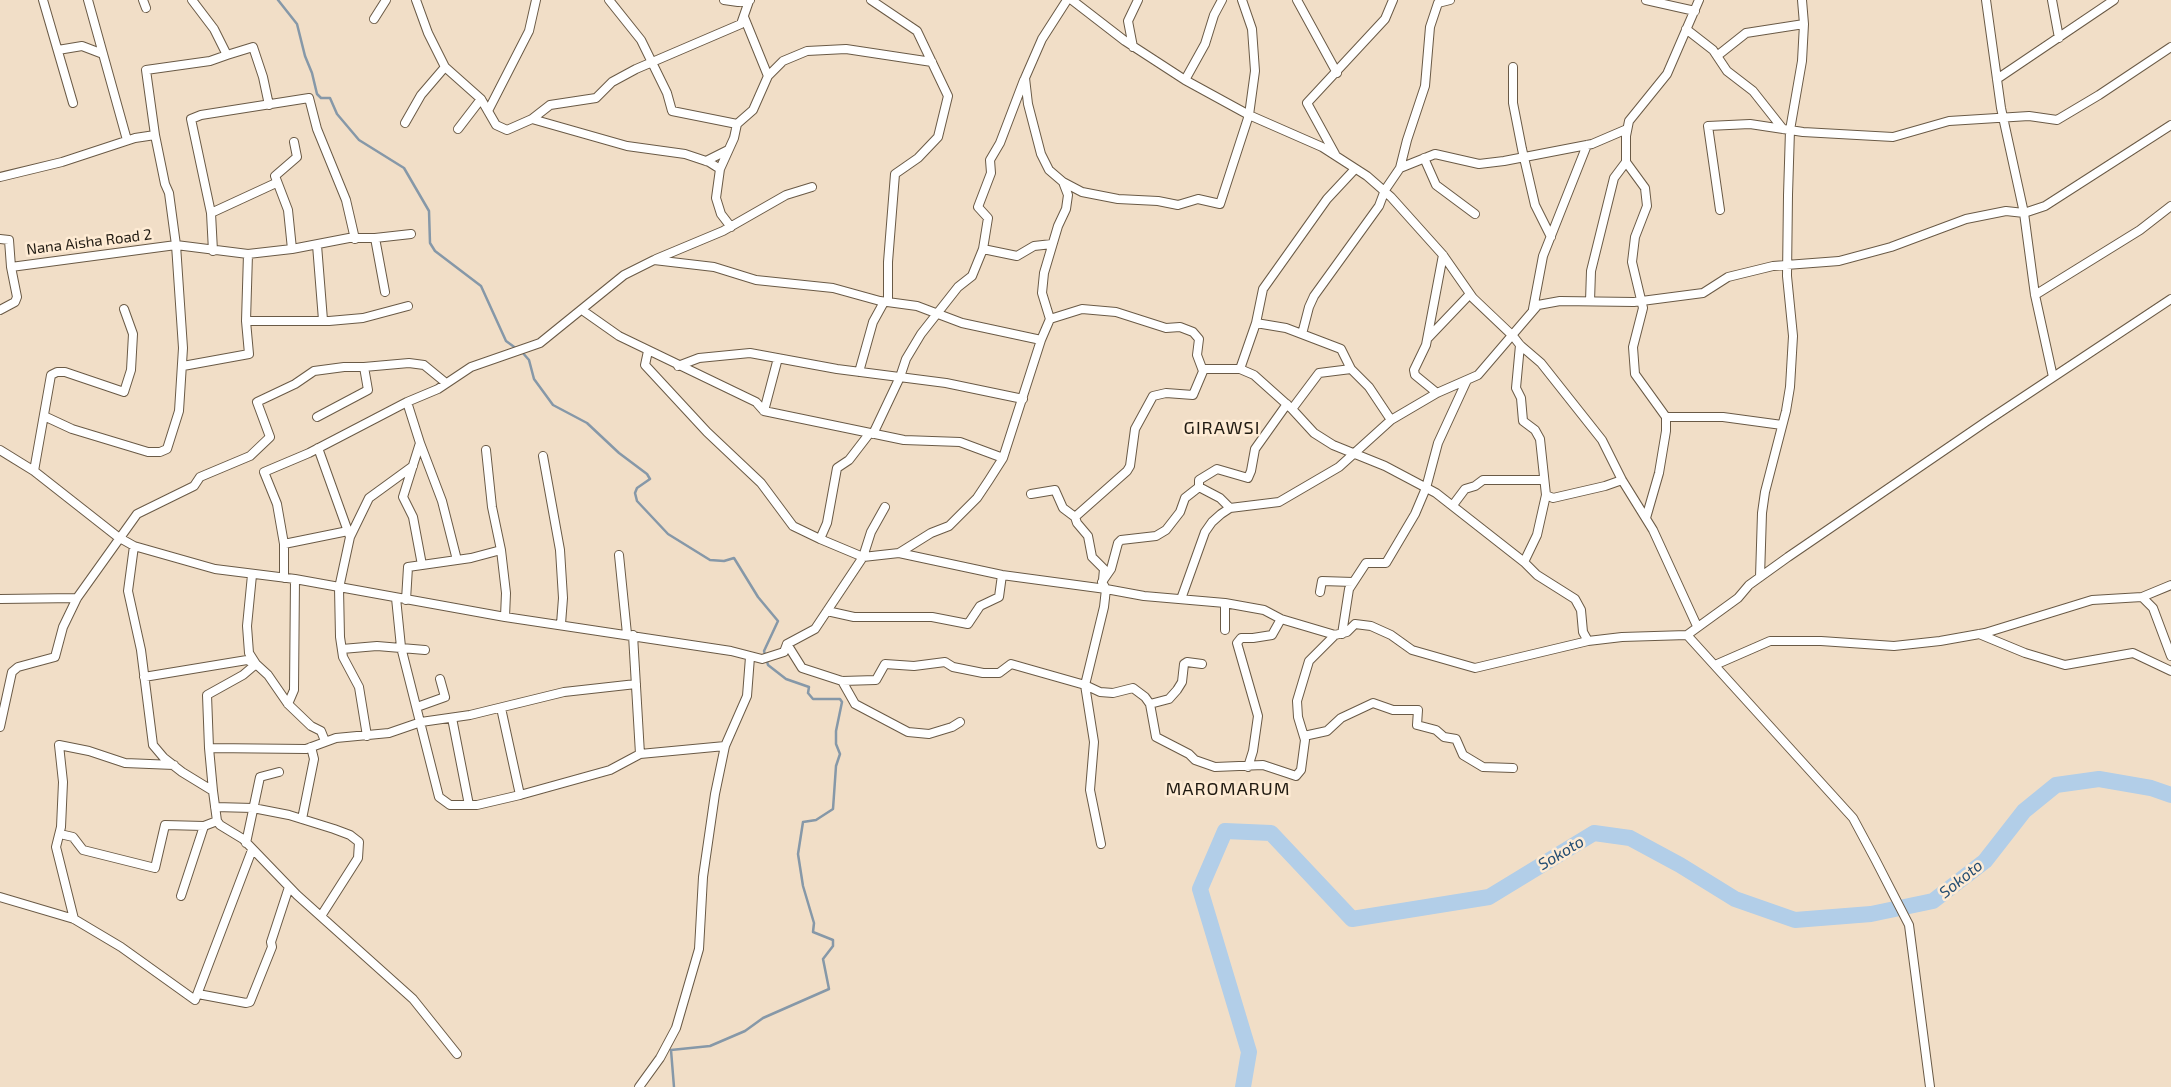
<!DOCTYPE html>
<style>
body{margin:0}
canvas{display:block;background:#f1dec7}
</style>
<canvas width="2171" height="1087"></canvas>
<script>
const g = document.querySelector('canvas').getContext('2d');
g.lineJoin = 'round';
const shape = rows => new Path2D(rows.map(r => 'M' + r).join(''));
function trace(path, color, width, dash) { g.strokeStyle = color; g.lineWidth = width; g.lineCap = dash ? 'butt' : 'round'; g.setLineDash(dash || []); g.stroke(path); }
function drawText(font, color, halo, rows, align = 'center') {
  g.font = font + ' "Exo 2",sans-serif'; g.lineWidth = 5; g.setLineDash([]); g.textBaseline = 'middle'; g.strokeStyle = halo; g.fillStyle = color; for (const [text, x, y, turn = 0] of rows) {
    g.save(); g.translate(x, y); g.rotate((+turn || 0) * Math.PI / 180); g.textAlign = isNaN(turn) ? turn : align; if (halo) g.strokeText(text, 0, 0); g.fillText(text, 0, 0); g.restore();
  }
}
const stream = shape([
 [278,0,297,24,305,56,312,73,317,94,321,98,330,98,337,114,359,140,404,168,429,211,430,243,435,251,481,286,506,341,517,349],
 [522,352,529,360,534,379,553,405,587,423,619,453,647,474,650,479,637,488,635,493,637,501,668,534,710,560,724,561,734,558,758,597,778,621,764,651,768,665,786,679,809,687,808,693,813,699,840,699,842,702,836,731,836,744,840,754,836,766,833,809,816,820,803,822,798,854,803,886,814,923,813,932,833,940,833,946,823,959,829,989,763,1018,745,1031,710,1046,671,1050,674,1087]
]);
const river = shape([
 [1243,1087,1249,1052,1200,889,1225,831,1271,833,1352,919,1489,897,1594,833,1630,838,1680,865,1735,899,1795,920,1871,914,1933,901,1985,861,2024,811,2056,785,2099,779,2151,788,2171,795]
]);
const minor = shape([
 [43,0,73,103],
 [88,0,127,140],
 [143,0,146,8],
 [192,0,214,29,227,55,253,47,263,77,269,105],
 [416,0,428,33,445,67,481,99,496,125,507,130,532,119,550,105,596,98,612,82,636,69,741,24,749,1],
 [609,0,641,40,667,93,672,111,737,124,753,110,768,76,744,17],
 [724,0,738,2,750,0],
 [871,0,917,31,948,96,938,137,918,158,895,174,888,262,888,302],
 [1072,0,1125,41,1185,80,1249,115,1322,147,1367,176,1391,197,1443,255,1473,298,1513,336,1520,345,1541,363,1602,440,1622,480,1653,530,1697,626],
 [1297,0,1337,73],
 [1646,0,1695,11],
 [1986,0,2001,108,2024,213,2035,295,2053,377],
 [2052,0,2059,38],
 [374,19,386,0],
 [1686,29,1713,50,1727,71,1753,91,1783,129],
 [1133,47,1128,21,1138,0],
 [58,50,82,46,103,54],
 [1717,56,1746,33,1804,24],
 [1513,67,1513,103,1522,149,1535,205,1551,237],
 [768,76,783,61,807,51,846,49,932,62],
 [1997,79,2114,0],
 [1185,80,1205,44,1214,15,1222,0],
 [488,111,529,31,536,0],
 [532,119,627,146,685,154,709,162,720,169,734,138,737,124],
 [405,123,421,95,445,67],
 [458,129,481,99],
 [1335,154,1307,103,1385,19,1393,0],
 [1424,158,1436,185,1475,214],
 [706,161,728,150],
 [1400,168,1435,154,1479,164,1504,161,1592,144,1627,129],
 [720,169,716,198,721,214,731,227],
 [0,177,62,162,135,138,155,135],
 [1063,182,1082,192,1118,199,1158,201,1178,205,1198,199,1220,204,1249,115,1255,71,1252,29,1242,0],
 [1720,210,1708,126,1750,124,1803,132,1893,137,1949,121,2029,116,2057,120,2099,95,2171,47],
 [211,213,191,119,201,115,309,98,317,129,346,200,355,239],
 [375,238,411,234],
 [0,239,9,240,11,267,176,245,248,254,292,249,349,238,375,238,385,292],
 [317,245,323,320],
 [292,249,288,210,275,176,297,157,294,142],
 [983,249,1017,256,1034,246,1052,244],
 [213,251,211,213,276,183],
 [656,259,723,231,786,195,812,187],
 [2035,295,2140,230,2171,206],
 [1590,301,1591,271,1614,178,1626,162],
 [1533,309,1543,256,1587,145],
 [0,310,15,302,17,297,11,267],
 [582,310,619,336,756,402,764,411,904,440,960,442,1003,458],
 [1050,319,1082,309,1116,312,1166,328,1180,327,1193,332,1199,339,1197,355,1203,371],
 [246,321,329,321,363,318,408,306],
 [1256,323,1263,289,1327,199,1355,169],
 [1302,334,1309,307,1314,296,1379,206,1385,190,1400,168,1407,140,1425,86,1430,27,1438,3,1450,0],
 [1428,338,1470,294],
 [1520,345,1516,388,1521,398,1523,421,1535,430,1540,439,1546,495,1537,535,1524,562],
 [648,351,645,365,707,432,761,483,793,526,820,539],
 [183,366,249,354,246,321,248,254],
 [678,366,699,358,750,353,837,369,946,383,1023,399],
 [1240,369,1256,323,1286,328,1341,349,1351,369],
 [859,372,873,322,884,302],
 [1437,393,1415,375,1414,370,1426,345,1443,255],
 [1292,409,1319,373,1351,369,1369,387,1391,420],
 [764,411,778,358],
 [44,416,72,429,148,452,160,452,167,449,179,411,183,348,176,245,169,193,165,184,155,135,146,70,210,61,227,55],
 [317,417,368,390,364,367],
 [1666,417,1723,417,1782,425],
 [869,434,849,460,837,468,827,523,820,539,863,557,871,532,885,507],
 [873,434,900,377,906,359,921,334,958,287,972,276,983,249,988,218,978,207,991,173,990,160,1000,143,1024,80],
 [420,443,442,501,457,560],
 [318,448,350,537],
 [0,450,34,471,118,537,134,546,215,569,295,579,505,617,731,651,762,659,784,652,787,644,815,629,863,557,899,553,1002,575,1106,589,1144,596,1225,603,1264,610,1281,619,1335,635,1347,632,1355,624,1371,626,1391,635,1412,650,1475,668,1588,641,1622,637,1687,635,1738,598,1749,585,1788,557,1987,421,2171,299],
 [486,450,492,507,501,550,506,593,505,617],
 [543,456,560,550,563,598,561,624],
 [34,471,51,375,57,372,65,372,124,392,131,370,133,334,124,309],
 [1199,487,1220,498,1230,508],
 [1031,494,1055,490,1063,508,1075,517,1077,523,1088,536,1092,557,1104,569,1103,580],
 [1546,495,1553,498,1605,486,1622,480],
 [1453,505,1465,489,1475,486,1483,480,1544,480],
 [1075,517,1127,471,1130,466,1135,429,1153,396,1166,393,1193,395,1204,369,1240,369,1254,375,1292,409,1314,433,1333,445,1385,466,1436,493,1524,562,1537,575,1575,599,1581,610,1583,632,1588,641],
 [1646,518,1659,473,1666,431,1666,417,1635,374,1633,347,1643,308,1632,262,1635,237,1647,206,1645,188,1626,162,1626,136,1629,121,1667,74,1699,0],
 [284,544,348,531],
 [134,546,128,591,141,650,153,745,164,758,182,772,213,791,217,821,220,825,243,839,297,895,413,999,457,1054],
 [899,553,931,533,949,526,977,498,989,480,1003,458,1041,340,1050,319,1042,293,1044,273,1058,226,1066,209,1068,195,1063,182,1049,170,1041,154,1028,104,1025,78,1042,39,1067,0],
 [619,555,627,634],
 [422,565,413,517,403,497,420,443,407,402,438,389,471,367,540,343,624,275,654,260,714,267,756,280,833,288,880,301,917,306,962,323,1041,340],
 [1760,577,1762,513,1765,492,1786,411,1790,387,1793,336,1787,276,1788,195,1790,130,1802,61,1804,24,1802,0],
 [284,578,284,544,277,504,264,472,309,453,407,402],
 [1320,592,1322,581,1353,582],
 [2142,597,2153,608,2171,656],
 [396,598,401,647,439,797,450,805,477,805,520,795,610,770,640,754,725,746],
 [0,599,77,598],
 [1181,599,1205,532,1212,522,1221,514,1230,508,1279,502,1339,467,1391,420,1437,393,1478,375,1538,305,1560,301,1634,302,1703,293,1728,277,1773,266,1839,261,1891,247,1966,219,2006,211,2024,213,2045,206,2171,125],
 [406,600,408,567,471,558,501,550],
 [1225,603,1225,630],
 [827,611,854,617,932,617,968,624,980,606,999,597,1002,575],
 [1342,634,1349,589,1366,563,1386,563,1415,514,1426,488,1438,443,1467,380],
 [1979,634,2025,653,2065,665,2133,653,2171,671],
 [633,635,640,754],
 [1687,635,1853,818,1875,859,1909,925,1930,1087],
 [787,644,802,668,842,681,876,680,885,664,914,666,945,662,953,667,983,673,999,673,1011,664,1085,685,1100,692,1113,693,1133,688,1145,697,1150,704,1156,737,1189,754,1195,760,1215,767,1263,765,1296,776,1301,770,1305,740,1298,717,1297,701,1309,661,1335,635],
 [342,649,377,646,425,650],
 [1715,665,1770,641,1821,641,1894,646,1940,641,1985,633,2092,600,2142,597,2171,585],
 [144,677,247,660,256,664,268,675,288,704,311,726,321,731,325,741],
 [842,681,855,704,908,732,929,734,952,727,960,722],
 [288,704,294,690,295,579],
 [1150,704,1169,699,1177,690,1182,682,1184,664,1187,662,1202,664],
 [417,707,445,697,440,679],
 [501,708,520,795],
 [452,718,469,805],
 [0,727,12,672,18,667,55,657,63,627,77,598,137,514,194,486,200,477,250,456,270,437,257,402,295,384,314,371,344,367,364,367,409,363,424,365,446,383],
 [367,736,359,687,343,657,340,637,339,588,350,537,369,498,413,466],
 [1304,736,1327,731,1341,718,1373,703,1393,710,1418,710,1417,725,1436,730,1444,737,1456,739,1463,755,1483,767,1513,768],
 [209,748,207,695,243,675,256,664,249,653,247,626,252,575],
 [1248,767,1253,751,1258,716,1237,643,1241,638,1253,638,1272,635,1281,619],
 [213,791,209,748,306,749,336,738,389,733,421,722,470,715,564,692,636,684],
 [215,807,253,808,289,815,334,829,350,835,359,842,358,858,321,916],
 [302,819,314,759,311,747],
 [60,834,73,837,83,850,155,868,165,825,204,826,217,821],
 [246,843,260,777,279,772],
 [1101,844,1090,790,1094,742,1085,685,1104,607,1106,589,1102,582,1111,569,1118,543,1121,540,1156,536,1166,530,1180,512,1185,498,1199,487,1199,480,1217,469,1248,478,1251,471,1255,449,1287,404],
 [181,896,204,826],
 [0,897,74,919,121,947,195,1000,252,850],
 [74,919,56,847,61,827,63,782,59,745,89,751,125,763,174,765],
 [198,994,246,1003,250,1002,272,947,271,942,289,887],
 [639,1087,660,1058,676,1028,699,949,703,877,715,794,725,746,747,696,750,657]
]);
const streetNames = [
 ["Nana Aisha Road 2",89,242,-7]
];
const waterNames = [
 ["Sokoto",1561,853,-31],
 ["Sokoto",1961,879,-39]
];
const quarterNames = [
 ["GIRAWSI",1222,428],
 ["MAROMARUM",1228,789]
];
trace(stream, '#8698a8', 2.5);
trace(river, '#b2cee8', 16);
trace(minor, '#6a5a46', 10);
trace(minor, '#fff', 8);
drawText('15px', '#211b12', '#feebd4', streetNames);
drawText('italic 16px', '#244d72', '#feebd4', waterNames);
g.letterSpacing = '1px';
drawText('18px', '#211b12', '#feebd4', quarterNames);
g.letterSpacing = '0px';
</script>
